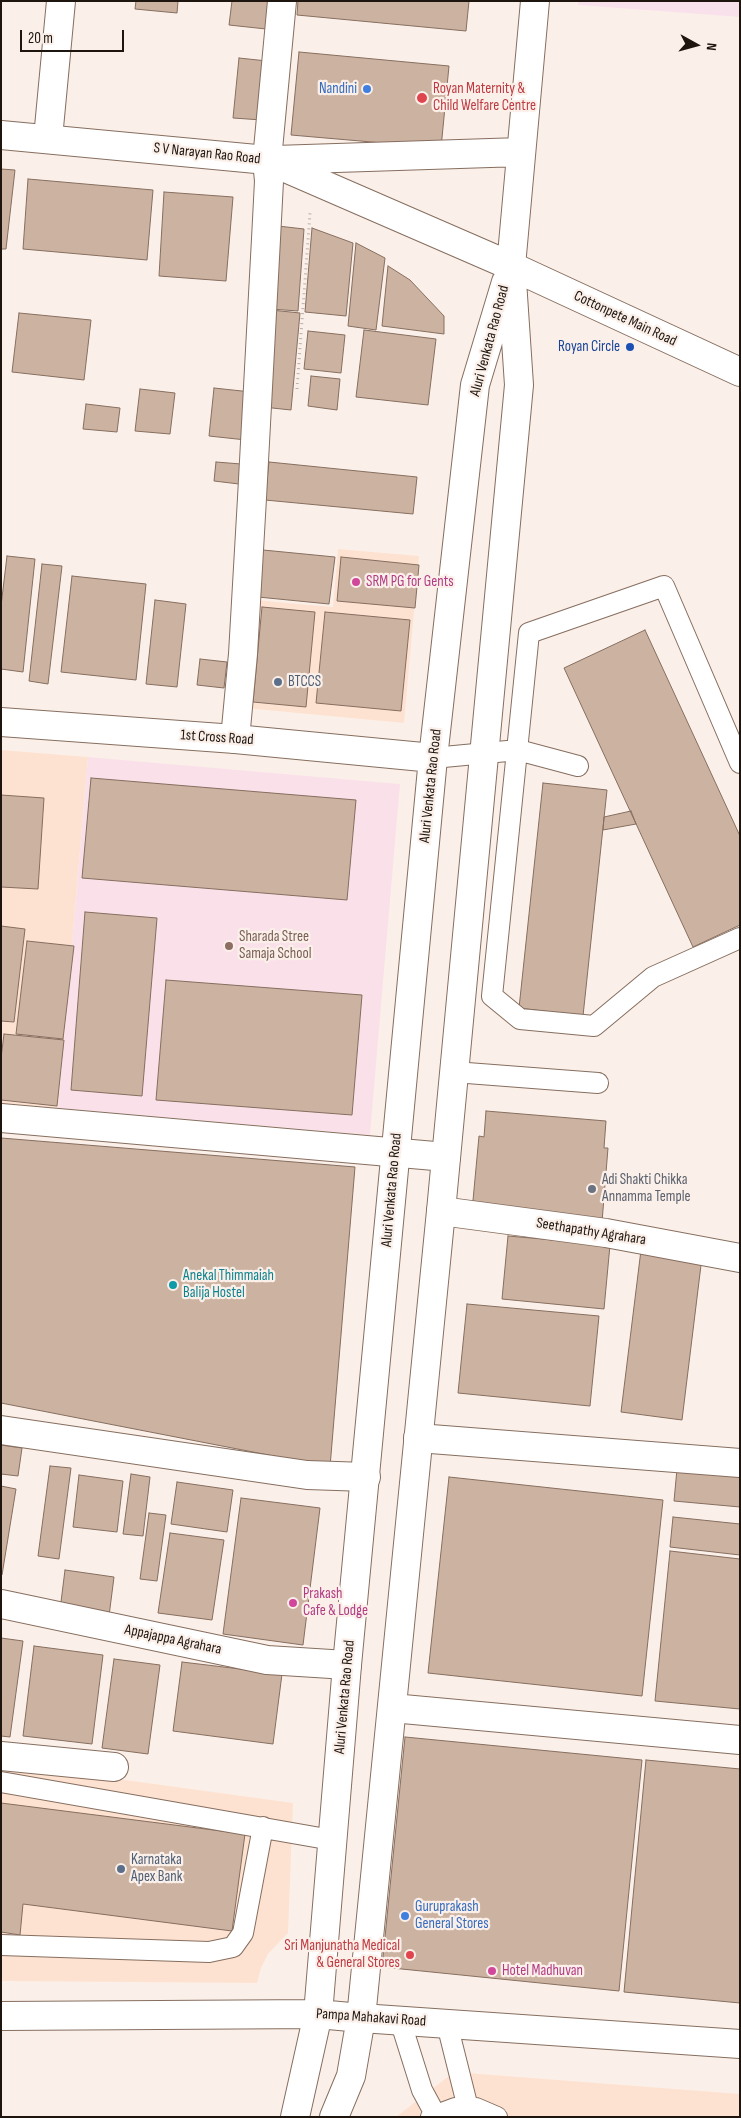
<!DOCTYPE html>
<style>
body{margin:0}
#map{position:relative;width:741px;height:2118px;overflow:hidden;background:#fbf0e9;font-family:"Sofia Sans Condensed",sans-serif}
canvas{display:block}
.frame{position:absolute;inset:0;border:2px solid #1e150f;pointer-events:none}
.north{position:absolute;left:671px;top:20px;width:50px;height:50px;-webkit-text-stroke:4px #fbf0e9;paint-order:stroke;rotate:97deg;font-size:14px;font-weight:700;line-height:20px;text-align:center;color:#1e150f}
.north::after{content:'';display:block;margin:auto;width:18px;height:22px;background:#1e150f;clip-path:polygon(50% 0,100% 100%,50% 72%,0 100%)}
.scale{position:absolute;left:20px;top:30px;width:104px;height:22px;box-sizing:border-box;border:2px solid #1e150f;border-top:0;padding-left:6px;font-size:15px;line-height:18px;white-space:nowrap;color:#1e150f;-webkit-text-stroke:4px #fbf0e9;paint-order:stroke}
</style>
<div id="map">
<canvas width="741" height="2118"></canvas>
<div class="frame"></div>
<div class="north">N</div>
<div class="scale">20 m</div>
</div>
<script>
const g = document.querySelector('canvas').getContext('2d');
g.lineJoin = 'round';
function fillPath(path, color) { g.fillStyle = color; g.fill(path, 'evenodd'); }
const shape = rows => new Path2D(rows.map(r => 'M' + r).join(''));
function trace(path, color, width, dash) { g.strokeStyle = color; g.lineWidth = width; g.lineCap = dash ? 'butt' : 'round'; g.setLineDash(dash || []); g.stroke(path); }
function drawText(font, color, halo, rows, align = 'center') {
  g.font = font + ' "Sofia Sans Condensed",sans-serif'; g.lineWidth = 4.5; g.setLineDash([]); g.textBaseline = 'middle'; g.strokeStyle = halo; g.fillStyle = color; for (const [text, x, y, turn = 0] of rows) {
    g.save(); g.translate(x, y); g.rotate((+turn || 0) * Math.PI / 180); g.textAlign = isNaN(turn) ? turn : align; if (halo) g.strokeText(text, 0, 0); g.fillText(text, 0, 0); g.restore();
  }
}
const built = shape([
 [338,549,419,556,404,723,245,708,255,600,333,607],
 [1,750,88,757,58,1108,1,1103],
 [1,1763,293,1803,288,1933,268,1954,261,1968,257,1983,1,1981],
 [454,2072,740,2094,740,2117,396,2117]
]);
const industrial = shape([
 [578,1,740,1,740,17,578,5]
]);
const education = shape([
 [88,757,400,784,370,1135,58,1108]
]);
const building = shape([
 [136,1,178,1,177,13,135,9,136,1],
 [232,1,269,1,266,29,229,25,232,1],
 [298,1,469,1,466,31,297,15,298,1],
 [299,52,449,66,441,148,291,135,299,52],
 [239,58,267,61,262,120,233,118,239,58],
 [1,169,15,170,6,249,1,249,1,169],
 [28,179,153,190,147,260,23,249,28,179],
 [164,192,233,197,226,281,159,276,164,192],
 [278,226,304,229,298,311,271,309,278,226],
 [312,228,353,243,346,316,305,312,312,228],
 [356,243,385,258,376,330,348,326,356,243],
 [388,266,410,280,444,316,444,334,382,326,388,266],
 [271,310,300,313,291,410,263,407,271,310],
 [19,313,91,320,84,380,12,372,19,313],
 [364,330,436,339,428,405,356,397,364,330],
 [308,331,345,335,341,373,304,369,308,331],
 [311,376,340,379,337,410,308,406,311,376],
 [214,388,251,392,246,440,209,436,214,388],
 [140,389,175,393,170,434,135,431,140,389],
 [86,404,120,408,117,432,83,429,86,404],
 [216,462,241,464,239,484,214,481,216,462],
 [269,462,417,477,413,514,265,500,269,462],
 [263,550,335,557,329,604,258,597,263,550],
 [7,556,35,559,23,672,1,669,1,606,7,556],
 [341,557,419,565,415,608,337,601,341,557],
 [42,564,62,566,48,684,29,681,42,564],
 [72,576,146,584,136,680,61,672,72,576],
 [155,600,186,604,177,687,146,684,155,600],
 [262,607,315,612,306,707,253,702,262,607],
 [325,612,410,620,401,711,316,703,325,612],
 [645,630,740,836,740,925,693,947,564,668,645,630],
 [200,659,227,662,224,688,197,685,200,659],
 [91,778,356,800,347,900,82,878,91,778],
 [543,783,607,790,583,1016,519,1008,543,783],
 [1,795,44,798,38,889,1,887,1,795],
 [631,811,636,824,603,830,604,817,631,811],
 [85,912,157,918,142,1096,71,1090,85,912],
 [1,926,25,929,14,1022,1,1021,1,926],
 [27,941,74,946,63,1039,16,1034,27,941],
 [166,980,362,995,352,1115,156,1100,166,980],
 [4,1034,64,1040,57,1106,1,1100,1,1058,4,1034],
 [486,1111,606,1121,604,1148,608,1148,602,1222,472,1211,479,1136,484,1137,486,1111],
 [1,1138,355,1167,330,1467,1,1403,1,1138],
 [508,1236,610,1245,604,1309,502,1299,508,1236],
 [641,1250,702,1257,682,1420,621,1412,641,1250],
 [467,1304,599,1316,590,1406,458,1393,467,1304],
 [1,1445,22,1448,18,1476,1,1474,1,1445],
 [50,1466,71,1468,59,1559,38,1556,50,1466],
 [677,1469,740,1475,740,1507,674,1501,677,1469],
 [131,1474,150,1477,143,1536,123,1534,131,1474],
 [79,1475,123,1481,117,1532,73,1527,79,1475],
 [449,1477,663,1500,642,1696,428,1673,449,1477],
 [177,1482,233,1490,227,1532,171,1524,177,1482],
 [1,1486,16,1489,2,1575,1,1575,1,1486],
 [241,1498,320,1508,303,1645,223,1634,241,1498],
 [149,1513,166,1515,157,1581,140,1579,149,1513],
 [673,1517,740,1524,740,1555,670,1547,673,1517],
 [170,1533,224,1540,212,1620,158,1613,170,1533],
 [670,1551,740,1559,740,1709,655,1701,670,1551],
 [65,1570,114,1577,109,1616,60,1610,65,1570],
 [1,1638,23,1641,10,1737,1,1736,1,1638],
 [34,1646,103,1655,92,1744,23,1736,34,1646],
 [114,1659,160,1665,148,1754,102,1748,114,1659],
 [182,1662,282,1674,273,1744,173,1731,182,1662],
 [405,1737,642,1760,619,1991,382,1967,405,1737],
 [646,1760,740,1769,740,2003,624,1992,646,1760],
 [1,1803,245,1834,232,1931,23,1904,20,1935,1,1932,1,1803]
]);
const path = shape([
 [297,389,310,213]
]);
const lane = shape([
 [433,758,518,750,578,766],
 [740,763,664,586,529,633,492,996,520,1019,594,1026,653,977,740,938],
 [454,1072,598,1083],
 [1,1782,332,1840],
 [1,1945,209,1952,233,1947,243,1933,263,1827],
 [400,2020,422,2090,435,2114],
 [447,2024,468,2108],
 [431,2117,455,2108,476,2108,497,2117]
]);
const street = shape([
 [48,138,61,1],
 [235,739,243,654,252,498,266,239,269,181,267,160,282,1],
 [1,1118,446,1157],
 [441,1211,606,1233,740,1258],
 [1,1430,307,1475,366,1477],
 [418,1438,740,1463],
 [1,1604,267,1660,347,1665],
 [392,1708,740,1740],
 [1,1756,114,1767],
 [361,2018,740,2044]
]);
const secondary = shape([
 [1,135,267,160,511,266,740,372],
 [275,160,521,152],
 [1,722,235,739,433,758],
 [1,2016,318,2014,361,2018],
 [295,2117,318,2014,347,1665,433,758,475,385,506,282],
 [334,2117,351,2076,361,2018,441,1211,519,385,511,266,535,1]
]);
const markers = [
 [367,89,5,"#3f7fe0"],
 [422,98,6,"#e0444e"],
 [630,347,5,"#1a4fb4"],
 [356,582,5,"#d1479c"],
 [278,682,5,"#5c6f8a"],
 [229,946,5,"#8d6e63"],
 [592,1189,5,"#6b7280"],
 [173,1285,5,"#0f9aa8"],
 [293,1603,5,"#d1479c"],
 [121,1869,5,"#5c6f8a"],
 [405,1916,5,"#3f7fe0"],
 [410,1955,5,"#e0444e"],
 [492,1971,5,"#d1479c"]
];
const shopNames = [
 ["Nandini",357,89],
 ["Guruprakash",415,1907,"left"],
 ["General Stores",415,1924,"left"]
];
const healthNames = [
 ["Royan Maternity &",433,89],
 ["Child Welfare Centre",433,106],
 ["Sri Manjunatha Medical",400,1946,"right"],
 ["& General Stores",400,1963,"right"]
];
const streetNames = [
 ["S V Narayan Rao Road",207,154,6],
 ["Cottonpete Main Road",625,319,25],
 ["Aluri Venkata Rao Road",490,341,-75],
 ["1st Cross Road",217,738,4],
 ["Aluri Venkata Rao Road",431,786,-84],
 ["Aluri Venkata Rao Road",392,1190,-85],
 ["Seethapathy Agrahara",591,1232,9],
 ["Appajappa Agrahara",173,1640,12],
 ["Aluri Venkata Rao Road",345,1697,-85],
 ["Pampa Mahakavi Road",371,2018,4]
];
const transitNames = [
 ["Royan Circle",620,347]
];
const hotelNames = [
 ["SRM PG for Gents",366,582],
 ["Prakash",303,1594],
 ["Cafe & Lodge",303,1611],
 ["Hotel Madhuvan",502,1971]
];
const serviceNames = [
 ["BTCCS",288,682],
 ["Karnataka",131,1860],
 ["Apex Bank",131,1877]
];
const educationNames = [
 ["Sharada Stree",239,937],
 ["Samaja School",239,954]
];
const worshipNames = [
 ["Adi Shakti Chikka",602,1180],
 ["Annamma Temple",602,1197]
];
const cultureNames = [
 ["Anekal Thimmaiah",183,1276],
 ["Balija Hostel",183,1293]
];
fillPath(built, '#fee2d1');
fillPath(industrial, '#f9e1ec');
fillPath(education, '#fae1e9');
fillPath(building, '#ccb2a1');
trace(building, '#866e5f', 1);
trace(lane, '#866e5f', 22);
trace(street, '#866e5f', 30);
trace(secondary, '#866e5f', 30);
trace(path, '#b8aea7', 3, [1, 4]);
trace(lane, '#fff', 20);
trace(street, '#fff', 28);
trace(secondary, '#fff', 28);
for (const [x, y, r, color] of markers) { const dot = new Path2D(); dot.arc(x, y, r, 0, 2 * Math.PI); g.fillStyle = color; g.fill(dot); trace(dot, '#fbf0e9', 2); }
drawText('15px', '#366cbe', '#fbf0e9', shopNames, 'right');
drawText('15px', '#be3a42', '#fbf0e9', healthNames, 'left');
drawText('15px', '#1e150f', '#fbf0e9', streetNames);
drawText('15px', '#164399', '#fbf0e9', transitNames, 'right');
drawText('15px', '#b23c85', '#fbf0e9', hotelNames, 'left');
drawText('15px', '#4e5e75', '#fbf0e9', serviceNames, 'left');
drawText('15px', '#785e54', '#fbf0e9', educationNames, 'left');
drawText('15px', '#5b616d', '#fbf0e9', worshipNames, 'left');
drawText('15px', '#0d838f', '#fbf0e9', cultureNames, 'left');
</script>
